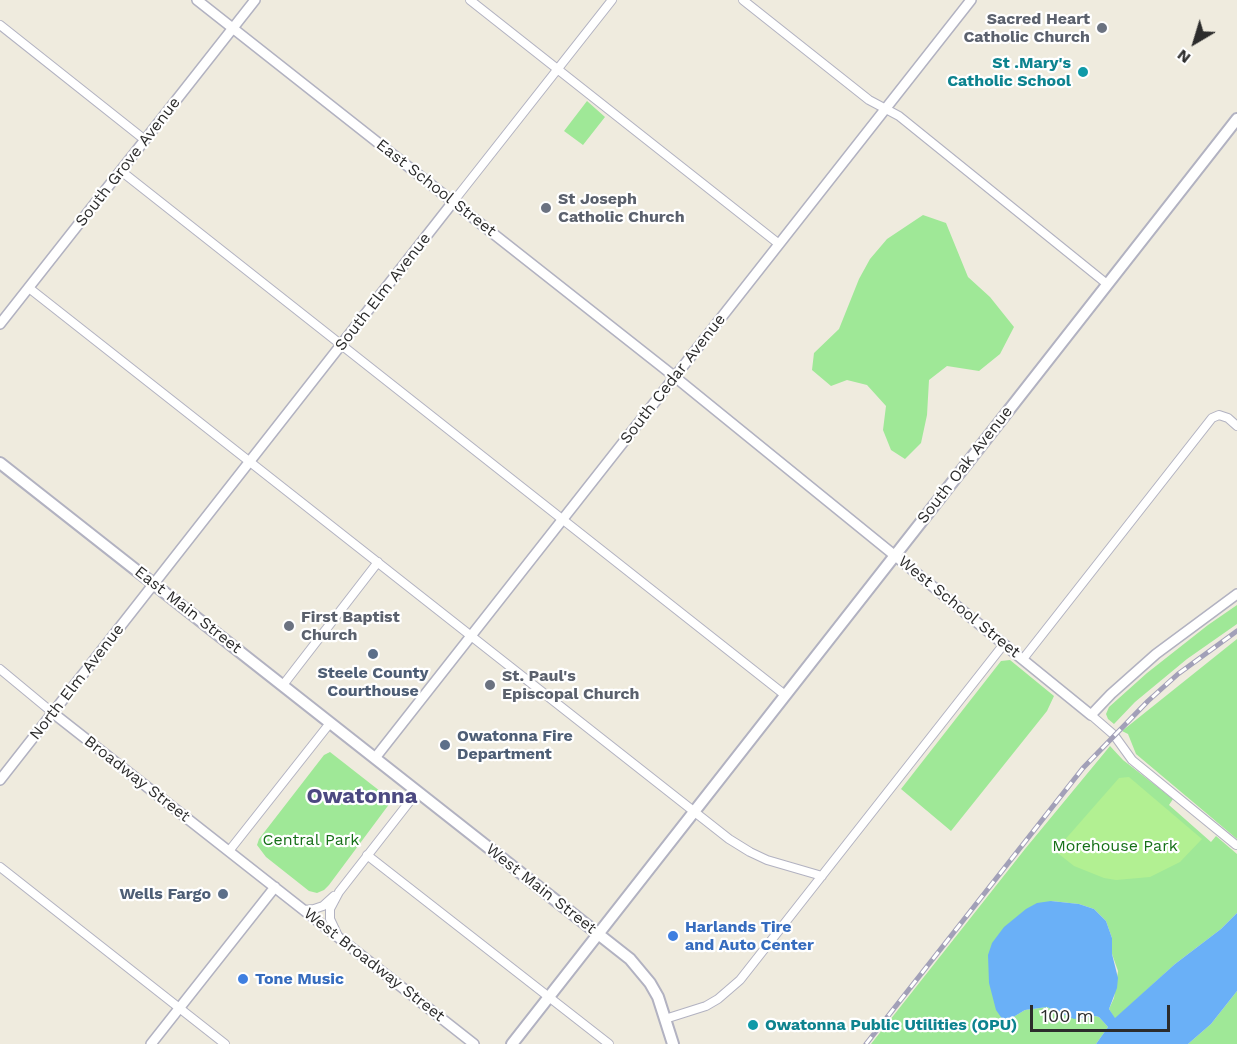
<!DOCTYPE html>
<style>
body{margin:0}
#map{position:relative;width:1237px;height:1044px;overflow:hidden;background:#efebde;font-family:"Work Sans",sans-serif}
canvas{display:block}
.north{position:absolute;left:1165px;top:12px;width:60px;height:60px;-webkit-text-stroke:4px #fff;paint-order:stroke;rotate:218deg;font-size:16px;font-weight:700;line-height:24px;text-align:center;color:#2c2c2c}
.north::after{content:'';display:block;margin:auto;width:21px;height:27px;background:#2c2c2c;clip-path:polygon(50% 0,100% 100%,50% 72%,0 100%)}
.scale{position:absolute;left:1030px;top:1005px;width:140px;height:27px;box-sizing:border-box;border:3px solid #2c2c2c;border-top:0;padding-left:8px;font-size:18px;line-height:21px;white-space:nowrap;color:#2c2c2c;-webkit-text-stroke:4px #fff;paint-order:stroke}
</style>
<div id="map">
<canvas width="1237" height="1044"></canvas>
<div class="north">N</div>
<div class="scale">100 m</div>
</div>
<script>
const g = document.querySelector('canvas').getContext('2d');
g.lineJoin = 'round';
function fillPath(path, color) { g.fillStyle = color; g.fill(path, 'evenodd'); }
const shape = rows => new Path2D(rows.map(r => 'M' + r).join(''));
function trace(path, color, width, dash) { g.strokeStyle = color; g.lineWidth = width; g.lineCap = dash ? 'butt' : 'round'; g.setLineDash(dash || []); g.stroke(path); }
function drawText(font, color, halo, rows, align = 'center') {
  g.font = font + ' "Work Sans",sans-serif'; g.lineWidth = 4.5; g.setLineDash([]); g.textBaseline = 'middle'; g.strokeStyle = halo; g.fillStyle = color; for (const [text, x, y, turn = 0] of rows) {
    g.save(); g.translate(x, y); g.rotate((+turn || 0) * Math.PI / 180); g.textAlign = isNaN(turn) ? turn : align; if (halo) g.strokeText(text, 0, 0); g.fillText(text, 0, 0); g.restore();
  }
}
const green = shape([
 [587,101,605,117,583,145,564,131],
 [923,215,946,223,968,277,990,297,1014,327,1000,354,979,371,947,366,929,380,927,415,921,443,905,459,891,450,883,430,886,406,867,385,847,380,831,386,812,370,814,353,839,329,859,279,870,259,887,239],
 [1237,605,1237,624,1187,659,1135,702,1114,724,1108,719,1106,714,1109,707,1147,673,1208,625],
 [1237,639,1237,839,1136,754,1128,734,1122,731],
 [1010,660,1054,696,1047,711,951,831,901,789,1001,661],
 [1110,746,1123,760,1173,799,1169,805,1211,842,1216,836,1237,854,1237,913,1221,929,1175,964,1115,1019,1109,1009,1114,998,1118,971,1112,954,1112,938,1106,921,1094,909,1079,904,1051,901,1010,1019,1025,1010,1047,1007,1067,1016,1082,1019,1095,1016,1099,1017,1108,1027,1096,1044,871,1044,1025,849],
 [330,752,385,795,390,803,329,885,324,890,317,893,309,891,266,857,257,845,259,839,324,755],
 [1237,991,1237,1044,1188,1044,1211,1024]
]);
const pitch = shape([
 [1129,777,1202,839,1180,862,1150,877,1116,880,1104,878,1074,866,1055,851,1119,778]
]);
const water = shape([
 [1051,901,1079,904,1094,909,1106,921,1112,938,1112,954,1118,978,1117,988,1109,1009,1115,1018,1175,964,1221,929,1237,913,1237,991,1211,1024,1188,1044,1096,1044,1108,1027,1099,1017,1095,1016,1074,1019,1047,1007,1025,1010,1010,1019,1003,1020,996,1010,989,983,988,955,992,943,1004,927,1026,909,1037,903]
]);
const minor = shape([
 [470,0,779,244],
 [743,0,869,100,899,116,1107,284],
 [0,25,145,140],
 [121,171,785,695],
 [453,202,612,0],
 [29,288,729,839,750,852,767,860,822,876],
 [1023,659,1212,418,1219,415,1228,418,1237,426],
 [0,669,53,713],
 [283,685,378,562],
 [1091,715,1114,735,1132,760,1236,845],
 [229,851,330,723],
 [367,855,609,1044],
 [0,867,225,1044],
 [304,910,314,909,323,906,334,896],
 [338,936,330,919,330,909,339,892,417,792],
 [665,1019,706,1006,718,999,740,980,1004,644]
]);
const tertiary = shape([
 [197,0,675,377,1091,715,1111,694,1156,654,1237,594],
 [0,324,255,0],
 [53,713,474,1044],
 [375,758,971,0],
 [0,780,453,202],
 [151,1044,275,887]
]);
const secondary = shape([
 [0,463,630,959,650,983,658,997,673,1044],
 [512,1044,1237,119]
]);
const rail = shape([
 [866,1044,1083,768,1148,701,1178,674,1237,631]
]);
const markers = [
 [1102,28,6,"#6b7280"],
 [1083,72,6,"#0f9aa8"],
 [546,208,6,"#6b7280"],
 [289,626,6,"#6b7280"],
 [373,654,6,"#5c6f8a"],
 [490,685,6,"#6b7280"],
 [445,745,6,"#5c6f8a"],
 [223,894,6,"#5c6f8a"],
 [673,936,6,"#3f7fe0"],
 [243,979,6,"#3f7fe0"],
 [753,1025,6,"#0f9aa8"]
];
const worshipNames = [
 ["Sacred Heart",1090,19,"right"],
 ["Catholic Church",1090,37,"right"],
 ["St Joseph",558,199],
 ["Catholic Church",558,217],
 ["First Baptist",301,617],
 ["Church",301,635],
 ["St. Paul's",502,676],
 ["Episcopal Church",502,694]
];
const cultureNames = [
 ["St .Mary's",1071,63],
 ["Catholic School",1071,81],
 ["Owatonna Public Utilities (OPU)",765,1025,"left"]
];
const streetNames = [
 ["South Grove Avenue",128,162,-52],
 ["East School Street",436,188,38],
 ["South Elm Avenue",383,292,-52],
 ["South Cedar Avenue",673,379,-52],
 ["South Oak Avenue",965,465,-52],
 ["West School Street",959,607,39],
 ["East Main Street",188,610,38],
 ["North Elm Avenue",77,682,-52],
 ["Broadway Street",137,779,38],
 ["West Main Street",541,889,38],
 ["West Broadway Street",374,965,38]
];
const serviceNames = [
 ["Steele County",373,673],
 ["Courthouse",373,691],
 ["Owatonna Fire",457,736,"left"],
 ["Department",457,754,"left"],
 ["Wells Fargo",211,894,"right"]
];
const parkNames = [
 ["Central Park",311,840],
 ["Morehouse Park",1115,846]
];
const shopNames = [
 ["Harlands Tire",685,927],
 ["and Auto Center",685,945],
 ["Tone Music",255,979]
];
const districtNames = [
 ["Owatonna",362,797]
];
fillPath(green, '#9fe897');
fillPath(pitch, '#b2f092');
fillPath(water, '#6ab0f7');
trace(minor, '#b2b2c1', 10);
trace(tertiary, '#b2b2c1', 12);
trace(secondary, '#b2b2c1', 14);
trace(minor, '#fff', 8);
trace(tertiary, '#fff', 9);
trace(secondary, '#fff', 10);
trace(rail, '#a2a0b8', 5);
trace(rail, '#fff', 3, [9]);
for (const [x, y, r, color] of markers) { const dot = new Path2D(); dot.arc(x, y, r, 0, 2 * Math.PI); g.fillStyle = color; g.fill(dot); trace(dot, '#fff', 2); }
drawText('bold 16px', '#5b616d', '#fff', worshipNames, 'left');
drawText('bold 16px', '#0d838f', '#fff', cultureNames, 'right');
drawText('16px', '#2c2c2c', '#fff', streetNames);
drawText('bold 16px', '#4e5e75', '#fff', serviceNames);
drawText('16px', '#167018', '#fff', parkNames);
drawText('bold 16px', '#366cbe', '#fff', shopNames, 'left');
drawText('bold 22px', '#4c4981', '#fff', districtNames);
</script>
